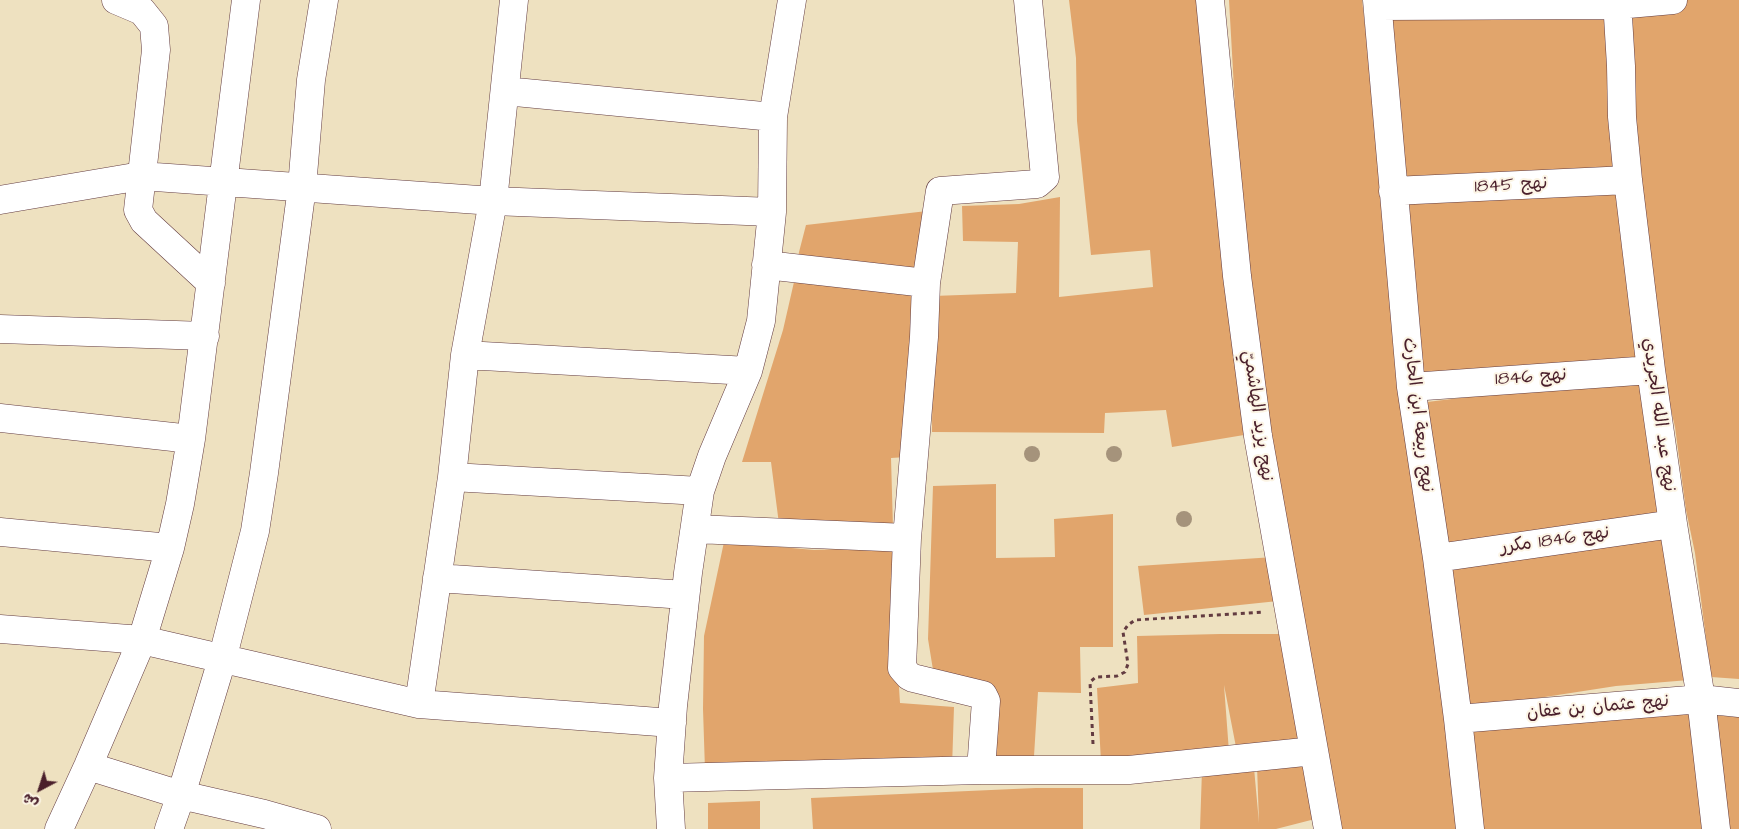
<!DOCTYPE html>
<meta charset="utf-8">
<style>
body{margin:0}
#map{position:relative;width:1739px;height:829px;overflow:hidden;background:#eee1c0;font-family:"Architects Daughter","Playpen Sans Arabic",sans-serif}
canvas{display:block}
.north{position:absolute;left:15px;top:764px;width:50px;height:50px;-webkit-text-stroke:4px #fcf5e5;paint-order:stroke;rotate:220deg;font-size:14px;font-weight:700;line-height:20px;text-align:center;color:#4a1f2b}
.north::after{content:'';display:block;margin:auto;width:18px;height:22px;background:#4a1f2b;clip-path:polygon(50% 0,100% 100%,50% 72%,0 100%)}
</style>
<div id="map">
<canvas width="1739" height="829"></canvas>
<div class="north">ش</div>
</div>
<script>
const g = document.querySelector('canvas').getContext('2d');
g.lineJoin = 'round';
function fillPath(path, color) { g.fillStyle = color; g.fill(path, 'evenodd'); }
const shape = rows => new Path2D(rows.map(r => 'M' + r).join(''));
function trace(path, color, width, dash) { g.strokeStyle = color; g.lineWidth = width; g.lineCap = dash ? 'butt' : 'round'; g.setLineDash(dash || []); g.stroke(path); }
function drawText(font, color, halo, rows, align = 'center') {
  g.font = font + ' "Architects Daughter","Playpen Sans Arabic",sans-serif'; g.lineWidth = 4; g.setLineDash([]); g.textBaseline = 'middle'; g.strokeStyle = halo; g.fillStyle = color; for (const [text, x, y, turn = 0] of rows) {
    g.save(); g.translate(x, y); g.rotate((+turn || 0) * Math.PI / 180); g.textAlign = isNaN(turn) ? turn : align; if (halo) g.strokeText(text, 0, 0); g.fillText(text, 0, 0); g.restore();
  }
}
const building = shape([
 [1069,0,1197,0,1250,434,1172,447,1166,410,1105,413,1104,433,932,432,933,296,1016,293,1018,242,963,241,962,206,1019,204,1060,197,1059,297,1153,287,1150,250,1091,255,1077,121,1076,58],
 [1229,0,1362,0,1462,829,1337,829,1277,491,1240,194],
 [1606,0,1618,170,1397,184,1385,14],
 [1667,0,1739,0,1739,679,1711,677,1695,553,1686,510,1675,427,1665,384,1621,5],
 [1623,188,1642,364,1416,374,1400,199],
 [927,211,914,275,798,256,806,225],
 [794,282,915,293,907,457,891,458,893,528,779,524,771,462,742,462,783,330],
 [1642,380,1659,518,1446,545,1427,402,1493,394],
 [996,484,996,558,1055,557,1054,519,1113,514,1113,647,1080,647,1081,693,1038,692,1034,756,993,762,993,693,934,676,928,639,933,486],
 [1665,534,1689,680,1616,686,1467,709,1445,566],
 [724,542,814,550,893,547,895,626,900,703,954,707,952,768,705,770,703,709,704,636],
 [1274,557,1278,601,1144,615,1138,566],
 [1220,634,1281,634,1299,738,1260,746,1236,747,1224,685,1229,752,1101,762,1097,688,1138,683,1137,636],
 [1692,707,1702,829,1475,829,1467,724],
 [1708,715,1739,717,1739,829,1725,829],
 [1304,762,1315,819,1276,829,1200,829,1202,770,1254,768,1259,823,1257,765],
 [1036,788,1083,788,1083,829,813,829,811,798],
 [760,801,760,829,708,829,708,803]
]);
const path = shape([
 [1093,744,1090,682,1096,677,1117,676,1125,672,1128,664,1123,632,1128,625,1135,620,1263,612]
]);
const minor = shape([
 [116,0,142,11,154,26,156,50,138,210,144,221,211,283],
 [1210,0,1237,276,1258,436,1328,829],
 [1377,0,1411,387,1437,558,1458,719,1470,829],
 [1617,0,1621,66,1622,117,1628,180,1651,370,1673,524,1701,699,1716,829],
 [1378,6,1617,5,1673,0],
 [505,91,773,117],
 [1393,191,1628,180],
 [0,200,141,176,493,201,772,212],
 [766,265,926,283,924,337,907,538],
 [926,283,940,191,1037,184,1045,177,1028,0],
 [0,329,205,336],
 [465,355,748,371],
 [1411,387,1651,370],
 [0,418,191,439],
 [452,477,700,491],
 [695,529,907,538,902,668,909,676,913,678,983,695,986,701,981,770],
 [0,532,170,548],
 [1437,558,1673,524],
 [437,578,685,595],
 [0,629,142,640,419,704,672,723],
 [419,704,452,477,465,355,493,201,514,0],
 [1458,719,1701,699,1739,703],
 [88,766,181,795,264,814,317,829],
 [668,778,981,770,1129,770,1314,751],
 [59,829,88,766,142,640,170,548,180,504,191,439,246,0],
 [169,829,181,795,222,660,255,531,264,473,302,187,311,80,324,0],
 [671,829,668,778,673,706,688,573,700,491,712,456,748,371,761,321,772,212,773,117,792,0]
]);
const trees = [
 [1032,454],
 [1114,454],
 [1184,519]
];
const streetNames = [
 ["نهج 1845",1511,186,-3],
 ["نهج 1846",1531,378,-4],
 ["نهج ربيعة ابن الحارث",1417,415,83],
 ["نهج عبد الله الجريدي",1658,415,82],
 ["نهج يزيد الهاشميّ",1257,416,82],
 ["نهج 1846 مكرر",1555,541,-8],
 ["نهج عثمان بن عفان",1598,708,-5]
];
fillPath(building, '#e1a56c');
trace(minor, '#633c41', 29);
trace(path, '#633c41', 3, [4, 4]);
trace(minor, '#fff', 28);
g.fillStyle = '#a5937b';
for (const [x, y] of trees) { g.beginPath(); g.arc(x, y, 8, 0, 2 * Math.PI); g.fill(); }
drawText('18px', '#4a1f2b', '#fcf5e5', streetNames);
</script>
